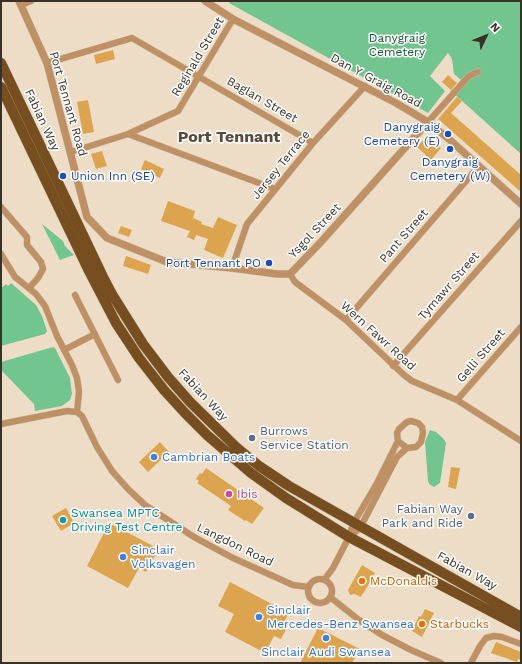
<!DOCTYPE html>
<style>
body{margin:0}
#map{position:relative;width:522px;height:664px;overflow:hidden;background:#edddc6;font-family:"Work Sans",sans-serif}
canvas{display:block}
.frame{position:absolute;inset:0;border:2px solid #373128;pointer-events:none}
.north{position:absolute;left:466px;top:16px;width:40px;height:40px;-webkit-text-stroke:3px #fff;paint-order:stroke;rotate:47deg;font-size:11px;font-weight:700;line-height:16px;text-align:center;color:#373128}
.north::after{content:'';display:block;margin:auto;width:14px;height:18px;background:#373128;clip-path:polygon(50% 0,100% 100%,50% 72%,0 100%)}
</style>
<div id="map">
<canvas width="522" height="664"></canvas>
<div class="frame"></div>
<div class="north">N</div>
</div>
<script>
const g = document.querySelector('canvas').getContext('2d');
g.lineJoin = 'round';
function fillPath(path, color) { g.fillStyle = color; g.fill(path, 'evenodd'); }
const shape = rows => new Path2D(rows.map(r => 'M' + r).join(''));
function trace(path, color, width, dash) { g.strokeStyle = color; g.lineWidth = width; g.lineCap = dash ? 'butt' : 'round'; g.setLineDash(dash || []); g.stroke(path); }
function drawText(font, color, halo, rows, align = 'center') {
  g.font = font + ' "Work Sans",sans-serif'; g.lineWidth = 3; g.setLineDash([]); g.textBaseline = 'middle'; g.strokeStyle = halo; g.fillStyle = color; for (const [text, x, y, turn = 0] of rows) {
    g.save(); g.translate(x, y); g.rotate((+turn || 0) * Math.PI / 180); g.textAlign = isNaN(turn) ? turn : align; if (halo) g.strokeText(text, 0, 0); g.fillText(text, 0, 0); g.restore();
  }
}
const green = shape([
 [231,1,521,1,521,154,451,91,461,80,454,74,452,59,448,53,430,76,445,91,428,113,229,3],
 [42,224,63,241,65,246,74,255,60,260],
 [11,283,36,305,42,316,47,331,45,334,1,346,1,288,6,284,8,286],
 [53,347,55,348,70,378,72,394,70,400,62,406,35,411,34,404,30,400,1,370,1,362],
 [430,430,436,432,443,438,446,443,440,483,434,487,429,484,428,481,425,442]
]);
const building = shape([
 [113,50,115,59,96,64,94,55],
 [448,75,457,83,451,90,442,82],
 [457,97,462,101,451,113,521,175,521,192,438,119],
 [88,100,94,132,83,134,77,102],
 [427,136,441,148,431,160,417,147],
 [102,151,107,166,96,169,91,154],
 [145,160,164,169,160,178,141,169],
 [168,201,195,211,193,218,202,222,201,224,213,228,218,217,237,225,223,258,204,250,208,239,196,235,194,240,187,237,190,231,161,221],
 [121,226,132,230,129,237,118,233],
 [126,256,151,265,148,274,123,266],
 [160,442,169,452,148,472,139,462],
 [451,467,460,468,456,489,448,487],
 [206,468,264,508,252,524,246,520,245,521,228,510,231,506,197,483,199,481,196,479,200,473,202,474],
 [66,508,74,523,61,531,52,516],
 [109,523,159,549,146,572,139,568,128,588,87,566],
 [362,565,375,573,363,594,362,594,361,597,355,594,350,595,348,590],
 [230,582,289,613,285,620,290,622,281,639,274,636,265,653,225,632,234,614,218,606],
 [425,609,434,613,422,637,412,631,419,616,421,617],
 [318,628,360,649,352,663,300,663],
 [496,642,521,652,521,660,518,659,517,662,491,653]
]);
const minor = shape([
 [21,5,31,1],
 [47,63,132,38,313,143],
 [428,122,469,76,478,72],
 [128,134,275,189],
 [71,152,128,134,178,111,233,19],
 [1,207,27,237,27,245,41,262,43,269,38,278,29,288],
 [1,254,15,277,36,294,45,306,57,336,72,365,77,378,79,392,77,412],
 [232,268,247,224,313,143,365,86],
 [290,274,295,282,346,320,404,375,412,381,457,400,521,441],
 [75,295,118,380],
 [346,320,479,166],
 [64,350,95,334],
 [393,366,521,221],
 [457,400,521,327],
 [1,424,67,411,77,412,82,416,97,447,112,471,128,489,145,505,194,537,233,558,293,585,309,587],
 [349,537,360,528,397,457,407,448,416,447,421,442,423,433,422,427,418,423,411,421,407,422,399,429,397,433,398,441,407,448],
 '308 591a12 12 0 1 1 24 0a12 12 0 1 1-24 0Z',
 [324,580,333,568,349,537,353,524,376,485,398,441],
 [330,597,359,620,382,635,411,650,441,663],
 [471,663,480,646,486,638,494,636,502,637,521,644]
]);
const tertiary = shape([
 [19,1,47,63,87,217,107,238,167,262,232,268,277,274,290,274,320,243,428,122],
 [205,1,233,19,396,103,428,122,450,140,521,204]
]);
const trunk = shape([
 [1,63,103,277,113,296,143,344,168,377,190,402,236,447,259,466,289,486,521,617],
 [1,87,89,271,116,323,139,358,164,390,185,413,207,435,251,473,286,498,349,537,521,627]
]);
const markers = [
 [448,134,4,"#1a4fb4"],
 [450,149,4,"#1a4fb4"],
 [63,176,4,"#1a4fb4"],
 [269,263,4,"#1a4fb4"],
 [252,438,4,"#5c6f8a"],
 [154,457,4,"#3f7fe0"],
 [229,494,4,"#d1479c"],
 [471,516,4,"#5c6f8a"],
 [63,520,4,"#0f9aa8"],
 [123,557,4,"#3f7fe0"],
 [362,581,4,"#e8710a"],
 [259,617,4,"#3f7fe0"],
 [422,624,4,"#e8710a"],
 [326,638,4,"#3f7fe0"]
];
const parkNames = [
 ["Danygraig",397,38],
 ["Cemetery",397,52]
];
const streetNames = [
 ["Reginald Street",198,57,-59],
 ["Dan Y Graig Road",376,81,28],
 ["Baglan Street",262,100,30],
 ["Port Tennant Road",68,104,74],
 ["Fabian Way",42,120,65],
 ["Jersey Terrace",281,165,-51],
 ["Ysgol Street",315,231,-47],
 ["Pant Street",404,236,-49],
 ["Tymawr Street",449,286,-49],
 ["Wern Fawr Road",378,336,42],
 ["Gelli Street",481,356,-49],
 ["Fabian Way",203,395,47],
 ["Langdon Road",235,545,26],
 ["Fabian Way",467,571,29]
];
const transitNames = [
 ["Danygraig",440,127],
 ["Cemetery (E)",440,141],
 ["Danygraig",450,162,"center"],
 ["Cemetery (W)",450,176,"center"],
 ["Union Inn (SE)",71,176,"left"],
 ["Port Tennant PO",261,263]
];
const serviceNames = [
 ["Burrows",260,431],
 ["Service Station",260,445],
 ["Fabian Way",463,509,"right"],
 ["Park and Ride",463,523,"right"]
];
const shopNames = [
 ["Cambrian Boats",162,457],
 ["Sinclair",131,550],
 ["Volksvagen",131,564],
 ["Sinclair",267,610],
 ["Mercedes-Benz Swansea",267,624],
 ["Sinclair Audi Swansea",326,652,"center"]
];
const hotelNames = [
 ["Ibis",237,494]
];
const cultureNames = [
 ["Swansea MPTC",71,513],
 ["Driving Test Centre",71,527]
];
const foodNames = [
 ["McDonald's",370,581],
 ["Starbucks",430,624]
];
const districtNames = [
 ["Port Tennant",229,137]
];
fillPath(green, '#73c58f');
fillPath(building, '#dca44f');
trace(minor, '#c9bba6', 7);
trace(tertiary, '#c9bba6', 8);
trace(trunk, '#c9bba6', 11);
trace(minor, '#be9063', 6);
trace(tertiary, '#be9063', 7);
trace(trunk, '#774e20', 10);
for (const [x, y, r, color] of markers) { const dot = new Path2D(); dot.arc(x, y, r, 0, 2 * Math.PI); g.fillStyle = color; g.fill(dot); trace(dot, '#fff', 1.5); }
drawText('12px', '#135630', '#fff', parkNames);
drawText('12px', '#373128', '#fff', streetNames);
drawText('12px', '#164399', '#fff', transitNames, 'right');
drawText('12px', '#4e5e75', '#fff', serviceNames, 'left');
drawText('12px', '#366cbe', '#fff', shopNames, 'left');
drawText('12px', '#b23c85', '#fff', hotelNames, 'left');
drawText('12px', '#0d838f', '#fff', cultureNames, 'left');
drawText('12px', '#c56008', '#fff', foodNames, 'left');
drawText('bold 16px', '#594b38', '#fff', districtNames);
</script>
